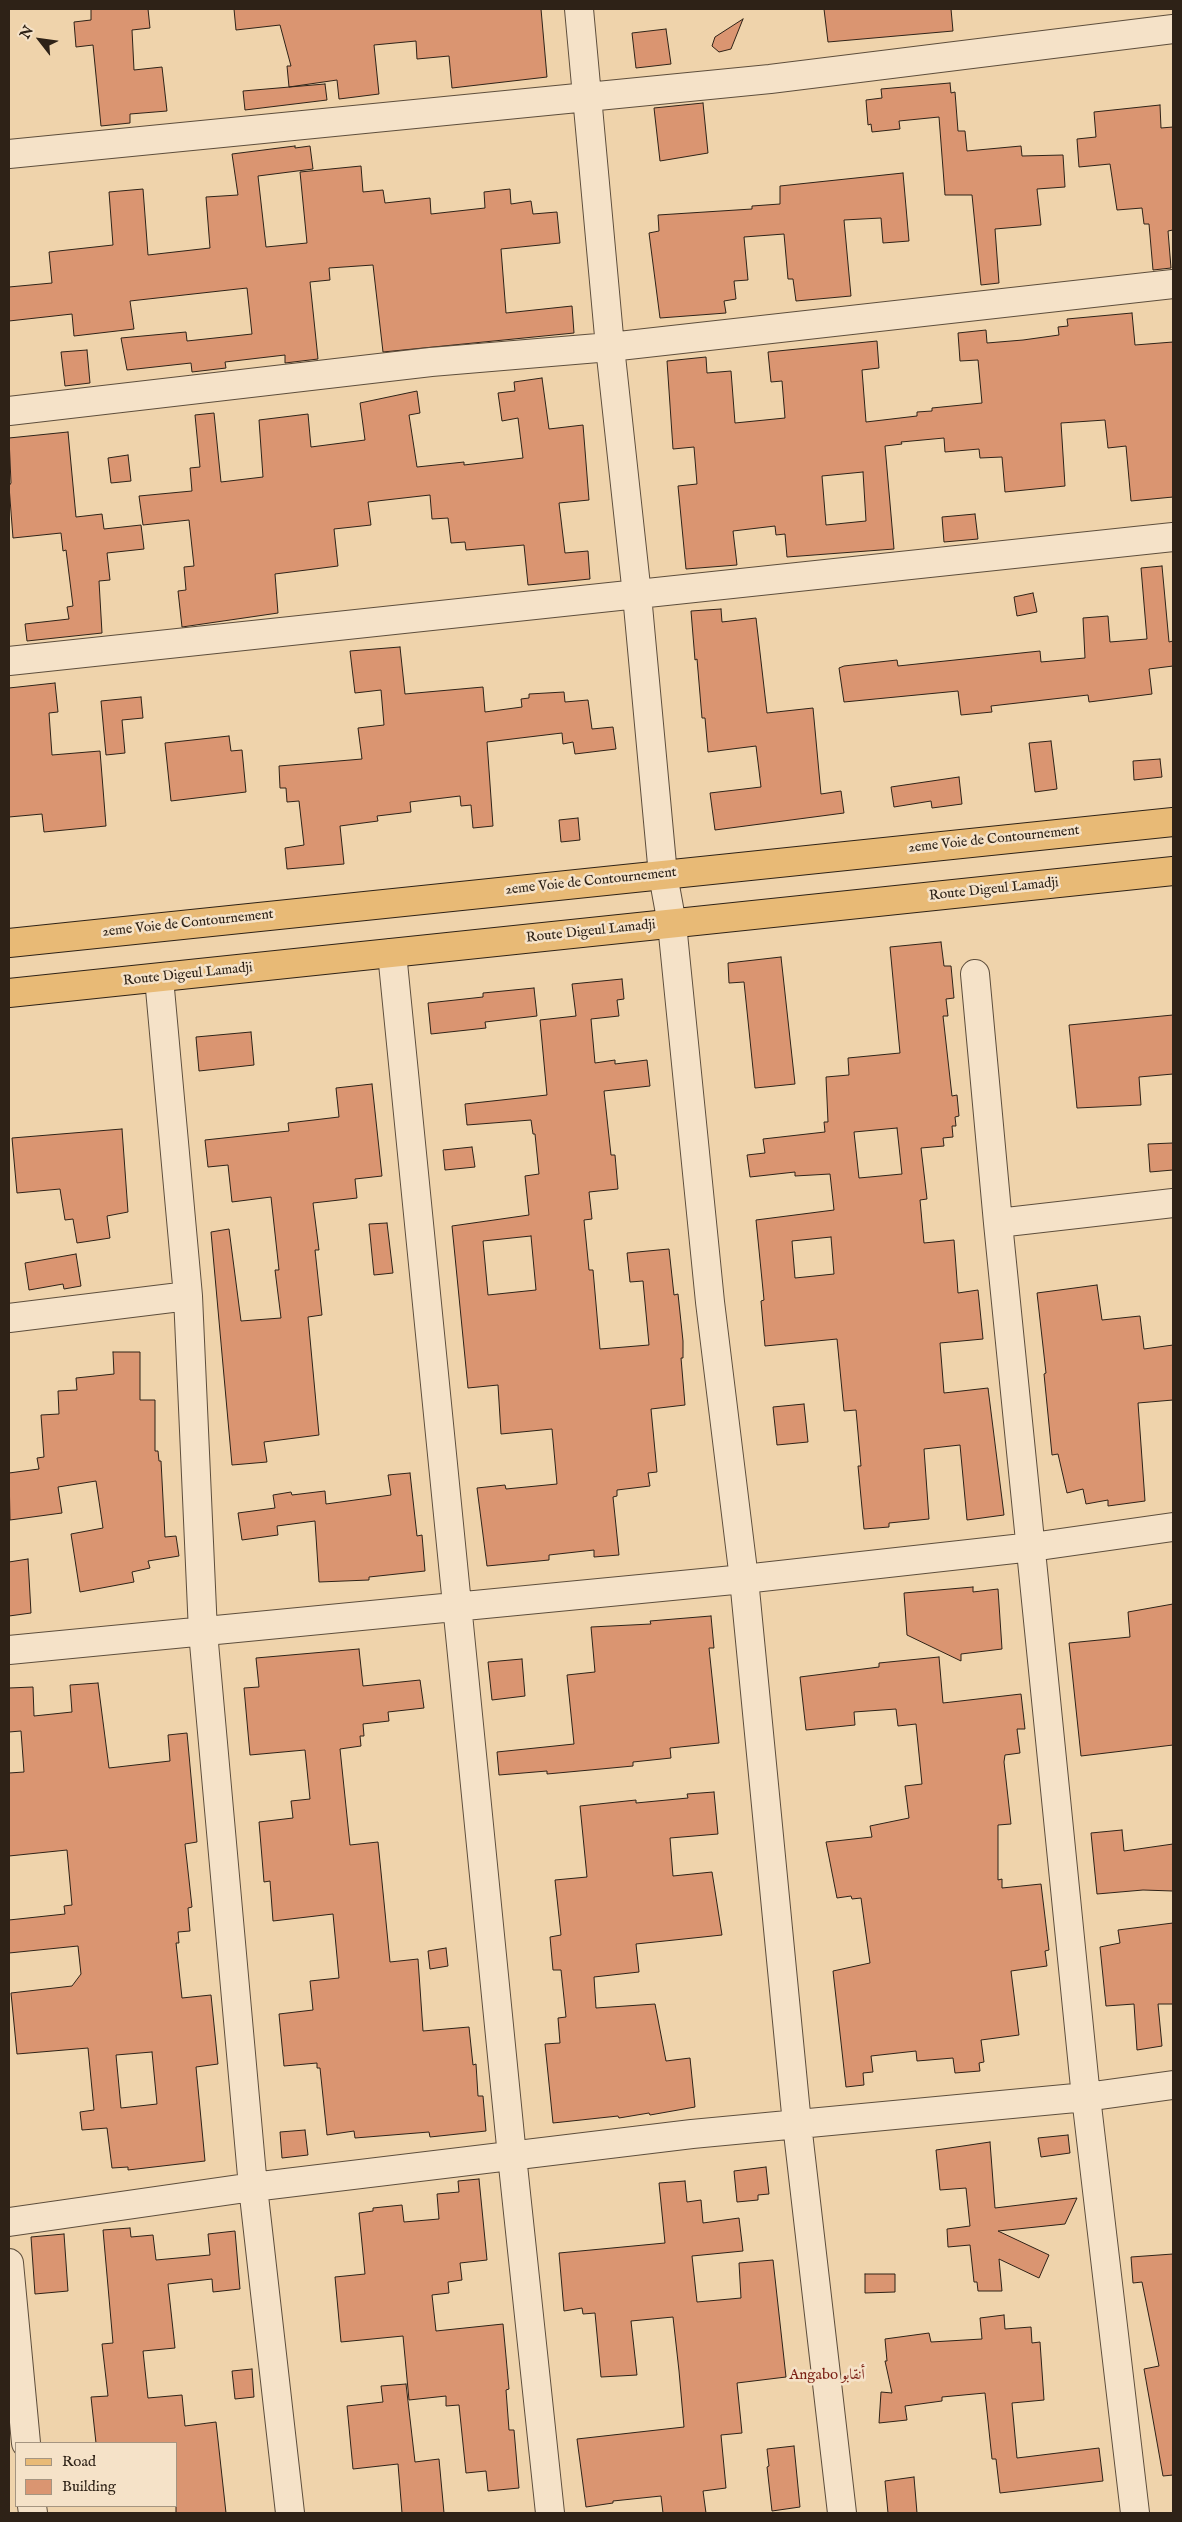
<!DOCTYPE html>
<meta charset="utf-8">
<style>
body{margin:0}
#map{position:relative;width:1182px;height:2522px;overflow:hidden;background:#efd3ab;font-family:"IM FELL English",serif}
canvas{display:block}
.frame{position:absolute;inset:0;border:10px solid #2e2217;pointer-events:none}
.legend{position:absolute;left:15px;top:2442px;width:162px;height:65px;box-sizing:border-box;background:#f5e2c8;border:1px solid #a59581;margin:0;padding:6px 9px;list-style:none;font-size:15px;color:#2e2217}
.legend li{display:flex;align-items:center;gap:10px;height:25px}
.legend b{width:25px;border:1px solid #a59581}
.north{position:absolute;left:15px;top:15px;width:50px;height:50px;-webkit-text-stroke:4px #f5e2c8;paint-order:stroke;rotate:300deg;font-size:14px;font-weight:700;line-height:20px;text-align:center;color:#2e2217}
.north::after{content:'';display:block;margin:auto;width:18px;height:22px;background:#2e2217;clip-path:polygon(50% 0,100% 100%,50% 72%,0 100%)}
</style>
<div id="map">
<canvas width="1182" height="2522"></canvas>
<div class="frame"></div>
<ul class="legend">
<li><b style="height:6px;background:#e8ba76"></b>Road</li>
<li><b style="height:14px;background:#da9571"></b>Building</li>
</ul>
<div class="north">N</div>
</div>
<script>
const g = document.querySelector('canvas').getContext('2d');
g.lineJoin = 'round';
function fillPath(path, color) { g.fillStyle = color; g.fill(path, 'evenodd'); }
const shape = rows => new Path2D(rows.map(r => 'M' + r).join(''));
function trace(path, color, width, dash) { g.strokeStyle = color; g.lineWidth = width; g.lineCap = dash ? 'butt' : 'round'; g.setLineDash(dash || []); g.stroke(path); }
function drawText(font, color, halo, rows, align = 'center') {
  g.font = font + ' "IM FELL English",Amiri,serif'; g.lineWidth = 5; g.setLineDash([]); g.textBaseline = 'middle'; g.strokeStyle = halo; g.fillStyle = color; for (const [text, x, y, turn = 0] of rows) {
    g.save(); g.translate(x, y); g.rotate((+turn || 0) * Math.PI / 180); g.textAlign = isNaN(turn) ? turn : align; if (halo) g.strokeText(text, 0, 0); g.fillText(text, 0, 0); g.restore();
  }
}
const building = shape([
 [91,9,148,9,150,28,132,30,134,70,162,67,167,111,130,114,130,123,101,126,93,45,76,47,74,22,91,20,91,9],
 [234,9,541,9,547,77,452,88,449,56,417,59,416,41,374,45,379,94,339,99,337,80,289,87,287,66,291,66,280,25,236,30,234,9],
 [824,9,951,9,953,31,828,42,824,9],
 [743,19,731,49,719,52,712,46,715,37,743,19],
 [666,29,671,64,636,68,632,33,666,29],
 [950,83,951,93,955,92,958,131,965,131,967,151,1021,146,1022,156,1063,155,1065,187,1037,189,1041,225,995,229,999,283,981,285,972,195,945,195,939,117,899,121,900,129,872,132,871,124,868,125,866,100,882,98,881,89,950,83],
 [325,84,327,100,245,110,243,91,325,84],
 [703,103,708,153,660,161,654,108,703,103],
 [1160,105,1161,128,1173,127,1173,230,1168,231,1171,268,1153,270,1149,224,1144,224,1142,208,1117,210,1110,164,1079,167,1077,139,1096,137,1094,112,1160,105],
 [295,146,295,148,310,146,313,169,258,176,266,247,307,243,300,172,361,166,363,192,383,190,385,203,430,198,431,214,485,208,484,192,510,189,511,204,531,201,533,214,557,212,560,243,501,249,506,313,572,306,574,333,383,352,373,265,329,268,330,280,310,282,318,359,285,363,285,355,225,362,226,368,192,372,191,363,127,370,121,338,186,332,187,341,252,334,247,288,130,301,134,329,74,336,72,314,9,321,9,287,52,283,49,252,113,245,109,192,143,189,148,255,210,248,206,197,238,195,232,154,295,146],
 [903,173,909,241,883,243,881,218,844,220,851,296,796,301,793,279,788,279,784,234,744,237,748,280,734,281,736,299,724,301,726,313,660,318,649,233,659,231,658,215,752,209,752,206,780,204,780,186,903,173],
 [1132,313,1135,345,1173,342,1173,497,1131,501,1126,446,1108,448,1105,420,1061,423,1065,486,1005,492,1002,457,980,458,979,449,945,452,944,438,901,442,902,444,885,446,894,549,787,557,785,534,776,535,775,526,733,531,737,565,686,569,678,486,697,484,694,447,673,449,667,361,706,357,707,373,731,371,735,423,785,418,782,381,771,382,768,352,877,341,879,368,862,370,866,422,917,416,917,412,932,411,932,408,982,403,978,360,960,361,958,333,986,330,987,343,1023,340,1059,335,1058,327,1068,326,1067,319,1132,313],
 [863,472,866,521,826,525,822,476,863,472],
 [87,350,90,383,65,386,61,352,87,350],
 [542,378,549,429,583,425,589,500,559,503,565,553,588,551,590,579,528,585,524,545,466,550,465,542,451,543,448,518,432,519,430,495,368,502,371,525,334,529,338,566,275,574,278,613,182,627,178,591,186,590,184,567,194,566,189,520,143,525,139,496,192,491,190,468,200,467,195,415,214,413,221,482,263,477,259,420,308,414,311,447,365,440,360,403,417,391,420,413,409,415,417,467,464,462,464,465,523,458,518,418,502,421,498,393,515,391,514,382,542,378],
 [68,432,76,517,102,514,104,529,141,525,144,549,107,553,110,580,99,581,102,633,27,641,25,624,69,619,67,607,73,606,66,550,63,551,61,533,13,538,9,486,11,483,9,438,68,432],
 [128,455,131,481,111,483,108,458,128,455],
 [975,514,978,539,944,542,942,517,975,514],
 [1162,566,1169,642,1173,641,1173,666,1149,669,1152,694,1089,702,1088,695,991,706,992,712,961,715,958,691,844,702,839,668,844,666,897,660,898,666,1040,651,1041,662,1085,658,1083,618,1108,616,1110,642,1147,639,1141,568,1162,566],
 [1033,593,1037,612,1017,616,1014,597,1033,593],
 [721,609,722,622,756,618,767,713,813,708,821,794,841,791,844,813,715,830,710,793,761,787,756,746,708,752,705,718,702,718,697,659,695,660,691,611,721,609],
 [400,647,405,694,483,687,485,712,522,707,521,699,529,698,529,694,564,692,565,702,588,700,592,729,613,727,616,749,575,754,573,742,563,744,562,733,487,742,493,826,473,828,471,805,461,806,460,796,410,802,411,812,377,816,378,821,340,826,344,864,287,869,285,848,304,845,299,801,287,802,286,788,280,788,279,766,362,759,358,728,384,725,381,690,355,693,350,651,400,647],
 [55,683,58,712,49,713,52,755,100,751,106,826,44,832,42,814,9,817,9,688,55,683],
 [141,697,143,718,122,720,125,753,106,755,101,701,141,697],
 [229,736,231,751,242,750,246,792,171,801,165,743,229,736],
 [1051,741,1057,789,1035,792,1029,743,1051,741],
 [1160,759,1162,777,1134,780,1133,761,1160,759],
 [959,777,962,804,932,808,931,801,894,807,891,787,959,777],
 [578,818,580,840,561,842,559,820,578,818],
 [941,942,944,966,951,966,954,998,946,999,948,1016,943,1016,952,1096,957,1095,959,1116,955,1117,956,1126,952,1126,953,1137,943,1138,944,1146,921,1148,927,1199,920,1200,924,1243,954,1240,958,1293,978,1290,983,1339,940,1343,944,1393,988,1388,1004,1515,967,1520,960,1445,924,1449,929,1519,889,1523,889,1527,864,1529,858,1466,861,1466,856,1410,844,1411,837,1339,765,1346,761,1301,764,1300,756,1220,834,1210,830,1174,795,1176,795,1172,750,1177,747,1155,765,1153,763,1139,825,1132,824,1122,828,1122,826,1077,849,1075,848,1058,900,1053,890,947,941,942],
 [897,1128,902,1174,859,1178,854,1132,897,1128],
 [831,1237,834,1274,795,1278,792,1241,831,1237],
 [781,957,795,1084,755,1088,744,982,729,983,728,963,781,957],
 [622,979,624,999,617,1000,619,1016,591,1019,595,1063,615,1060,615,1064,647,1060,650,1086,604,1091,611,1155,615,1155,618,1189,589,1192,592,1219,584,1220,589,1270,593,1270,600,1349,649,1345,643,1281,630,1282,627,1253,669,1249,674,1295,678,1294,683,1341,683,1358,681,1358,685,1405,651,1409,657,1472,648,1473,650,1486,617,1490,617,1496,613,1497,619,1555,594,1557,594,1550,549,1555,549,1560,487,1566,477,1488,505,1485,506,1489,557,1484,552,1429,501,1434,498,1385,468,1388,452,1226,529,1215,525,1176,539,1174,535,1134,533,1134,531,1120,467,1125,465,1104,547,1095,540,1020,576,1016,572,984,622,979],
 [531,1236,536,1290,488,1295,483,1241,531,1236],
 [534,988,537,1016,485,1022,486,1028,431,1034,428,1003,483,997,483,993,534,988],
 [1173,1015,1173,1074,1139,1077,1141,1105,1077,1108,1069,1025,1173,1015],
 [251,1032,254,1065,199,1071,196,1037,251,1032],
 [372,1084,382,1176,355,1179,357,1198,313,1203,319,1250,315,1250,322,1315,308,1317,319,1435,264,1442,267,1462,232,1465,211,1232,229,1229,241,1321,281,1318,275,1270,279,1270,271,1197,232,1202,228,1165,208,1167,205,1140,289,1131,288,1123,339,1117,336,1088,372,1084],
 [122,1129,128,1212,107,1216,110,1238,77,1243,73,1219,65,1220,60,1189,17,1193,12,1138,122,1129],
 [1173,1143,1173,1170,1150,1172,1148,1144,1173,1143],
 [472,1147,475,1167,445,1170,443,1150,472,1147],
 [387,1223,393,1273,374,1275,369,1224,387,1223],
 [76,1254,81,1286,64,1289,63,1284,29,1290,25,1263,76,1254],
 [1097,1285,1102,1320,1140,1316,1144,1349,1173,1345,1173,1400,1138,1403,1145,1501,1108,1506,1108,1500,1086,1504,1083,1489,1067,1493,1058,1454,1052,1455,1044,1374,1046,1373,1037,1293,1097,1285],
 [113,1352,140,1352,140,1400,155,1400,155,1451,158,1451,159,1461,161,1461,165,1537,176,1536,179,1556,148,1561,150,1568,132,1572,134,1582,80,1592,71,1534,103,1528,96,1481,58,1487,62,1513,10,1520,9,1473,39,1469,37,1458,44,1457,41,1415,59,1414,58,1391,77,1390,76,1378,114,1374,113,1352],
 [804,1404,808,1442,777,1445,773,1407,804,1404],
 [410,1473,417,1536,422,1535,425,1571,369,1577,369,1580,319,1582,315,1521,277,1526,278,1535,242,1540,238,1513,275,1508,273,1495,291,1492,292,1495,325,1491,326,1504,391,1495,388,1475,410,1473],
 [28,1559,31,1613,9,1616,9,1562,28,1559],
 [973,1587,973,1592,998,1589,1002,1649,961,1654,961,1661,907,1635,904,1593,973,1587],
 [1173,1604,1173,1745,1081,1756,1069,1643,1130,1637,1128,1612,1173,1604],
 [711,1616,714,1648,709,1648,719,1743,670,1748,671,1758,633,1762,633,1766,547,1774,547,1771,499,1775,497,1752,574,1744,567,1675,595,1672,591,1627,651,1624,650,1621,711,1616],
 [359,1649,363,1686,420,1680,424,1708,388,1712,389,1721,363,1724,364,1736,360,1736,361,1746,340,1749,350,1845,378,1842,390,1962,418,1959,423,2031,469,2027,473,2065,476,2064,478,2096,483,2096,486,2131,430,2137,429,2132,355,2138,354,2131,327,2135,320,2068,317,2068,317,2063,284,2066,279,2014,313,2010,310,1981,339,1978,333,1914,273,1921,270,1881,264,1882,259,1822,293,1818,291,1801,310,1799,305,1750,250,1755,244,1688,259,1687,256,1658,359,1649],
 [939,1657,943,1703,1021,1694,1025,1729,1017,1729,1020,1753,1005,1755,1004,1762,1011,1824,998,1825,998,1880,1002,1879,1002,1888,1041,1884,1049,1950,1045,1951,1047,1966,1011,1971,1019,2035,981,2040,984,2062,979,2063,980,2071,955,2073,953,2058,917,2061,916,2051,871,2056,873,2072,863,2073,864,2085,846,2087,833,1971,870,1963,861,1898,852,1899,851,1896,837,1898,826,1842,872,1837,870,1826,909,1818,905,1786,922,1784,916,1724,898,1726,896,1709,854,1712,855,1725,806,1730,800,1677,879,1667,879,1663,939,1657],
 [522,1659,525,1696,492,1700,488,1662,522,1659],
 [98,1683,109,1768,170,1761,168,1735,187,1733,197,1842,185,1844,192,1907,188,1908,190,1931,178,1932,179,1943,176,1943,182,1998,211,1995,218,2064,196,2067,205,2161,128,2170,128,2167,112,2168,107,2128,82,2130,80,2112,94,2110,88,2048,17,2054,11,1993,72,1986,81,1974,78,1946,9,1953,9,1920,65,1914,64,1906,72,1905,67,1850,9,1856,9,1773,24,1772,21,1731,9,1732,9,1688,33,1687,34,1716,72,1712,70,1685,98,1683],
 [152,2052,157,2104,121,2108,116,2055,152,2052],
 [714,1792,718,1834,670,1838,673,1876,712,1872,722,1935,636,1944,639,1972,594,1977,596,2008,655,2004,666,2061,690,2058,695,2107,650,2115,649,2113,619,2118,618,2116,553,2123,545,2044,560,2043,558,2018,566,2017,561,1970,553,1970,550,1937,561,1935,555,1880,587,1877,580,1806,636,1800,636,1803,688,1798,687,1794,714,1792],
 [1122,1830,1124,1851,1173,1844,1173,1891,1143,1890,1097,1894,1091,1833,1122,1830],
 [1173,1923,1173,2004,1158,2004,1162,2046,1137,2050,1134,2004,1106,2006,1100,1947,1120,1943,1118,1930,1173,1923],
 [446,1948,448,1966,430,1969,428,1951,446,1948],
 [305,2130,308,2155,282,2158,280,2132,305,2130],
 [1068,2135,1070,2153,1041,2157,1038,2138,1068,2135],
 [990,2142,995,2208,1077,2198,1065,2224,998,2231,1049,2255,1039,2278,999,2259,1002,2291,978,2291,977,2282,974,2282,970,2245,948,2247,947,2229,970,2226,966,2188,940,2190,936,2150,990,2142],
 [766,2167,769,2194,758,2195,758,2200,737,2202,734,2171,766,2167],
 [479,2179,487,2260,460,2263,462,2280,448,2282,449,2293,432,2295,436,2331,503,2324,509,2389,506,2390,509,2430,514,2430,519,2488,488,2491,486,2471,466,2473,459,2405,446,2406,446,2396,409,2400,403,2336,341,2342,335,2277,365,2274,359,2213,373,2211,373,2208,402,2205,404,2222,439,2219,437,2194,459,2192,458,2181,479,2179],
 [685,2181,687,2202,701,2200,703,2223,739,2218,743,2251,692,2256,697,2302,741,2298,739,2263,773,2260,786,2377,737,2383,742,2433,721,2435,726,2488,703,2491,706,2513,663,2513,661,2496,613,2501,613,2503,586,2507,577,2439,684,2427,679,2371,673,2317,631,2321,637,2375,601,2377,595,2313,583,2314,582,2308,564,2311,559,2253,665,2243,659,2183,685,2181],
 [130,2228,131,2237,153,2235,156,2260,210,2255,208,2234,235,2231,240,2289,213,2292,212,2279,168,2284,175,2348,143,2351,148,2398,182,2395,185,2426,216,2422,226,2513,176,2513,176,2443,96,2443,91,2397,108,2396,102,2344,113,2343,103,2230,130,2228],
 [64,2234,68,2291,35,2294,31,2237,64,2234],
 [1173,2254,1173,2475,1163,2476,1144,2369,1159,2366,1142,2282,1133,2283,1131,2257,1173,2254],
 [865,2274,895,2274,895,2292,865,2293,865,2274],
 [1004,2315,1005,2329,1031,2327,1032,2343,1040,2342,1044,2400,1012,2403,1017,2458,1099,2448,1103,2481,1000,2493,996,2459,992,2459,985,2393,942,2397,942,2401,905,2406,907,2420,879,2423,881,2392,892,2393,885,2361,887,2361,885,2339,929,2333,931,2342,982,2339,980,2318,1004,2315],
 [252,2369,254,2397,235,2399,232,2371,252,2369],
 [406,2384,415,2462,439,2459,444,2513,402,2513,398,2464,353,2469,347,2406,383,2402,381,2386,406,2384],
 [794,2446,800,2507,772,2511,767,2467,769,2466,767,2449,794,2446],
 [914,2477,917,2513,888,2513,885,2481,914,2477]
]);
const minor = shape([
 [579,9,610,347,637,595,663,875,672,924,710,1302,744,1579,797,2124,842,2513],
 [9,154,770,79,1173,29],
 [9,411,431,362,610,347,1173,284],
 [9,661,1173,537],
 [392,953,512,2156,550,2513],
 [975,974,998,1223,1086,2097,1135,2513],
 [159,978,188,1296,203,1632,253,2187,290,2513],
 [998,1223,1173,1203],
 [9,1318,188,1296],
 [9,1650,744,1579,1032,1547,1173,1527],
 [9,2222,253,2187,692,2134,1086,2097,1173,2085],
 [9,2263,26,2443],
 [32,2506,33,2513]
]);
const major = shape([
 [9,943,1173,822],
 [9,993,1173,871]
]);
const streetNames = [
 ["2eme Voie de Contournement",994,840,-6],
 ["2eme Voie de Contournement",591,882,-6],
 ["Route Digeul Lamadji",994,890,-6],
 ["2eme Voie de Contournement",188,924,-6],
 ["Route Digeul Lamadji",591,932,-6],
 ["Route Digeul Lamadji",188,975,-6]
];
const neighbourhoodNames = [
 ["Angabo أنقابو",827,2376]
];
fillPath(building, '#da9571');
trace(building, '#2e2217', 1);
trace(minor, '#5e4e3c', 30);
trace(major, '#2e2217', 30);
trace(minor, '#f5e2c8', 28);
trace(major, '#e8ba76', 28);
drawText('14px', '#2e2217', '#f5e2c8', streetNames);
drawText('15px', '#7a1f14', '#f5e2c8', neighbourhoodNames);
</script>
